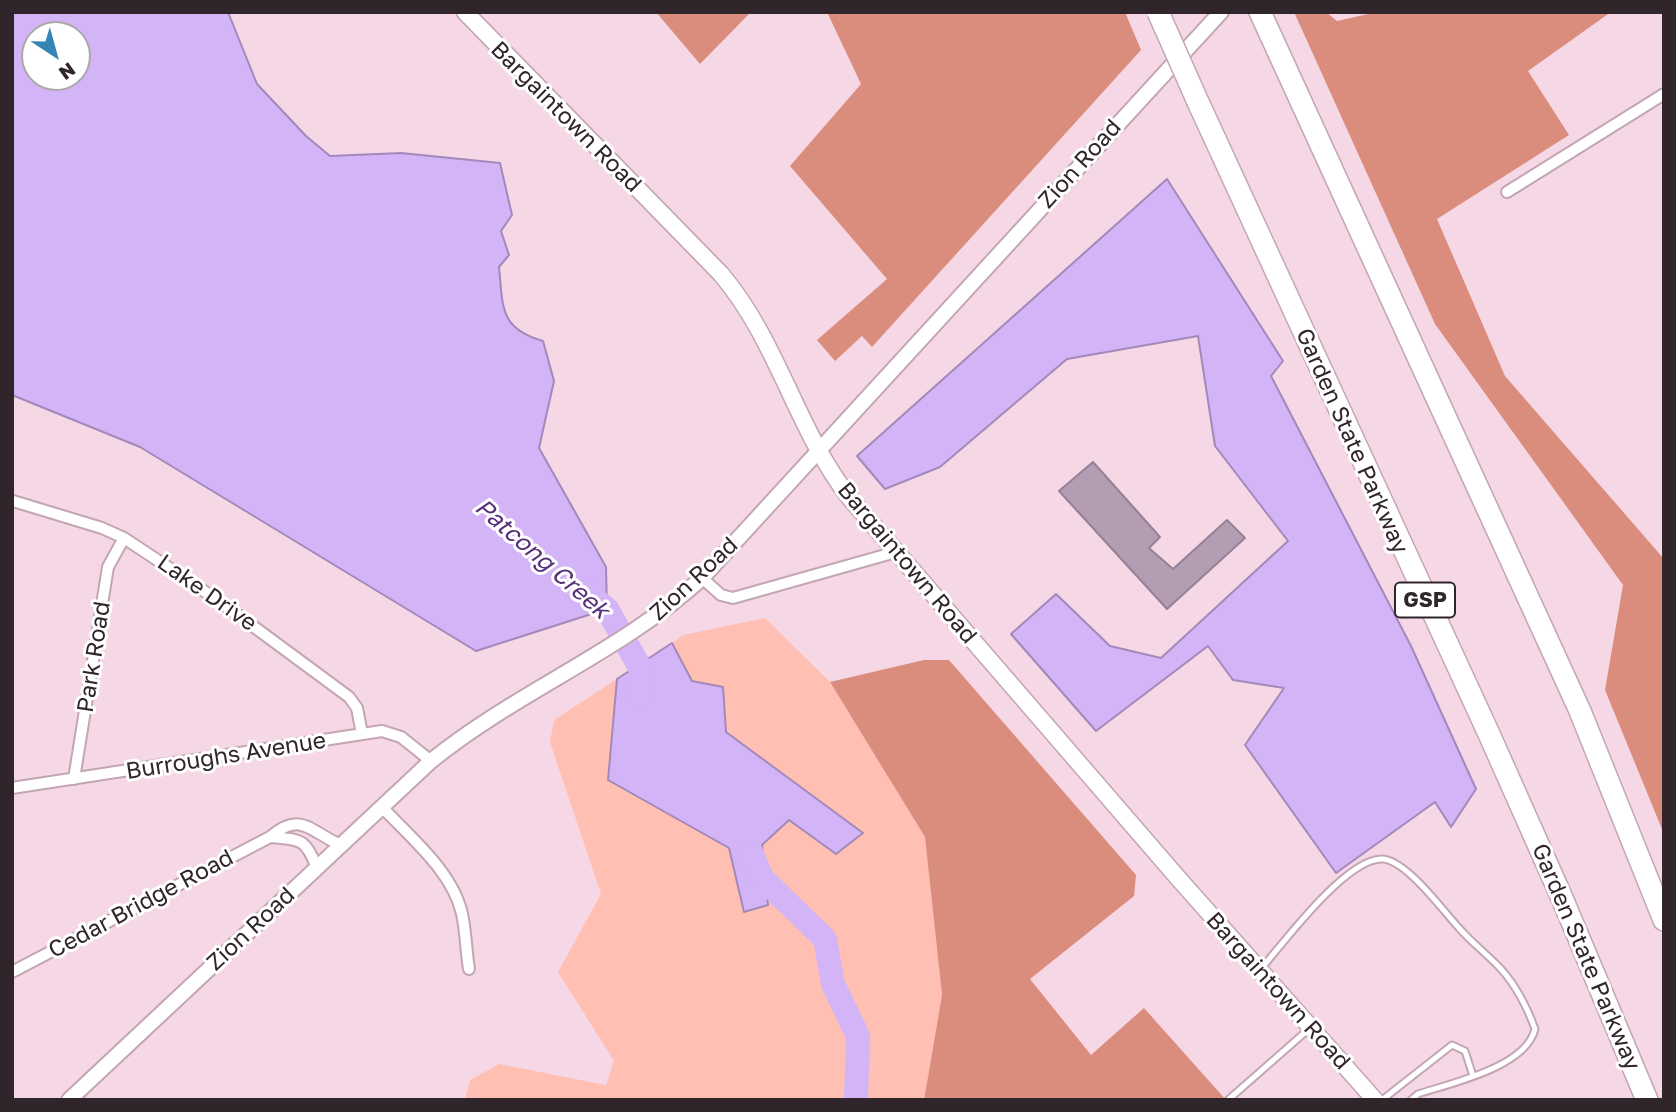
<!DOCTYPE html>
<html>
<head>
<meta charset="utf-8">
<style>
	body { margin:0 }
	#map { position:relative; width:1676px; height:1112px; overflow:hidden; background:#f6d7e5; font-family:"Golos Text",sans-serif }
	canvas { display:block }
	.frame { position:absolute; inset:0; border:14px solid #30252a; pointer-events:none }
	.north { position:absolute; left:21px; top:21px; width:70px; height:70px; box-sizing:border-box; background:#fff; border:2px solid #aca8aa; border-radius:50%; rotate:144deg; font-size:19px; font-weight:700; line-height:28px; text-align:center; color:#30252a }
	.north::after { content:''; display:block; margin:auto; width:24px; height:32px; background:#3484b6; clip-path:polygon(50% 0,100% 100%,50% 72%,0 100%) }
</style>
</head>
<body>
<div id="map">
<canvas width="1676" height="1112"></canvas>
<div class="frame"></div>
<div class="north">N</div>
</div>
<script>
const ctx = document.querySelector('canvas').getContext('2d');
ctx.lineJoin = 'round';
function fill(path, color) {
  ctx.fillStyle = color;
  ctx.fill(path, 'evenodd');
}
function trace(path, color, width, dash) {
  ctx.strokeStyle = color;
  ctx.lineWidth = width;
  ctx.lineCap = dash ? 'butt' : 'round';
  ctx.setLineDash(dash || []);
  ctx.stroke(path);
}
function label(font, color, halo, rows, align = 'center') {
  ctx.font = font + ' "Golos Text",sans-serif';
  ctx.lineWidth = 6;
  ctx.setLineDash([]);
  ctx.textBaseline = 'middle';
  ctx.strokeStyle = halo;
  ctx.fillStyle = color;
  for (const [text, x, y, turn = 0] of rows) {
    ctx.save();
    ctx.translate(x, y);
    ctx.rotate((+turn || 0) * Math.PI / 180);
    ctx.textAlign = isNaN(turn) ? turn : align;
    if (halo) ctx.strokeText(text, 0, 0);
    ctx.fillText(text, 0, 0);
    ctx.restore();
  }
}
fill(new Path2D(`
	M765 618 830 682 925 837 942 995 924 1100H465L470 1080 499 1064 606 1085 614 1061 558 972 601 894 550 742 554 720 617 679 608 780 729 848 768 905 762 845 789 820 836 853 862 832 726 732 723 687 692 681 672 643 683 635Z`), '#ffc0b3');
fill(new Path2D(`
	M656 12H751L700 64Z
	M827 12H1125L1141 50 872 347 862 336 835 361 817 340 887 279 790 166 861 84Z
	M1294 12H1326L1337 21 1377 12H1611L1528 71 1569 135 1437 219 1505 376 1664 559V834L1605 690 1623 585 1435 324Z
	M924 660H949L1136 875 1134 896 1030 979 1091 1055 1144 1008 1226 1100H924L942 995 925 837 830 682Z`), '#da8d7d');
const water = new Path2D(`
	M12 12H228L257 84 306 136 330 156 401 153 500 163 512 215 501 231 509 255 499 267C503 306 499 329 543 341L554 381 539 448 606 567 607 609 476 651 140 447 12 395ZM35 35H77V77H35Z
	M1167 179 1283 361 1271 376 1411 646 1476 789 1451 827 1435 802 1336 873 1245 745 1284 688 1233 680 1208 646 1096 731 1011 634 1056 594 1110 646 1161 658 1288 541 1215 446 1198 336 1067 359 940 467 885 489 857 456Z
	M672 643 692 681 723 687 726 732 863 833 836 854 789 820 762 845 768 905 744 912 729 848 608 780 617 679Z`);
fill(water, '#d3b4f7');
trace(water, '#a289ba', 2);
trace(new Path2D(`
	M581 588 607 609 643 673 641 697
	M751 852 762 878 825 939 833 984 858 1036 856 1100`), '#d3b4f7', 24);
const building = new Path2D(`
	M1093 462 1160 537 1149 548 1173 569 1227 520 1245 538 1167 609 1059 491Z`);
fill(building, '#b39db2');
trace(building, '#958095', 2);
const service = new Path2D(`
	M1261 969C1284 942 1345 860 1381 859 1405 858 1443 911 1459 928 1472 943 1488 955 1501 969 1517 987 1527 1007 1535 1029 1526 1067 1452 1083 1418 1094L1411 1100
	M1228 1100 1310 1028
	M1382 1100 1452 1045 1465 1051 1473 1076`);
const minor = new Path2D(`
	M1507 192 1664 94
	M13 501 102 528 124 538 219 601 349 697 357 708 362 734
	M702 578 721 595 733 598 896 552
	M74 779 108 567 124 538
	M12 788 382 731 401 737 431 761
	M381 806C410 837 453 872 462 914 466 932 466 951 469 969
	M270 837C300 840 305 837 317 868
	M12 972 270 837C301 810 310 832 341 845`);
const tertiary = new Path2D(`
	M69 1100 431 761C516 692 621 652 702 578L1221 12`);
const secondary = new Path2D(`
	M465 12 721 274C779 343 795 427 849 497L1178 878 1375 1100`);
const motorway = new Path2D(`
	M1260 12 1580 711 1664 920
	M1198 102 1489 734 1562 898 1647 1100`);
trace(service, '#c3a6b3', 9);
trace(minor, '#c3a6b3', 14);
trace(tertiary, '#c3a6b3', 18);
trace(secondary, '#c3a6b3', 19);
trace(motorway, '#c3a6b3', 24);
trace(service, '#fff', 5);
trace(minor, '#fff', 10);
trace(tertiary, '#fff', 14);
trace(secondary, '#fff', 16);
trace(motorway, '#fff', 21);
const motorwayBridge = new Path2D(`
	M1158 12 1198 102`);
trace(motorwayBridge, '#c3a6b3', 24, []);
trace(motorwayBridge, '#fff', 21);
for (const [x, y, w] of [
	[1425,600,60]
]) {
  const box = new Path2D();
  box.roundRect(x - w / 2, y - 17.5, w, 35, 5);
  ctx.fillStyle = '#fff';
  ctx.fill(box);
  trace(box, '#30252a', 2);
}
label('bold 21px', '#30252a', null, [
	["GSP",1425,600]
]);
label('23px', '#30252a', '#fff', [
	["Bargaintown Road",566,117,45],
	["Zion Road",1080,164,-48],
	["Garden State Parkway",1352,441,66],
	["Bargaintown Road",907,563,50],
	["Zion Road",694,579,-43],
	["Lake Drive",207,593,35],
	["Park Road",94,657,-81],
	["Burroughs Avenue",226,756,-9],
	["Cedar Bridge Road",141,904,-28],
	["Zion Road",251,929,-43],
	["Garden State Parkway",1586,957,67],
	["Bargaintown Road",1278,991,48]
]);
label('italic 24px', '#572f7b', '#fff', [
	["Patcong Creek",542,559,41]
]);
</script>
</body>
</html>
